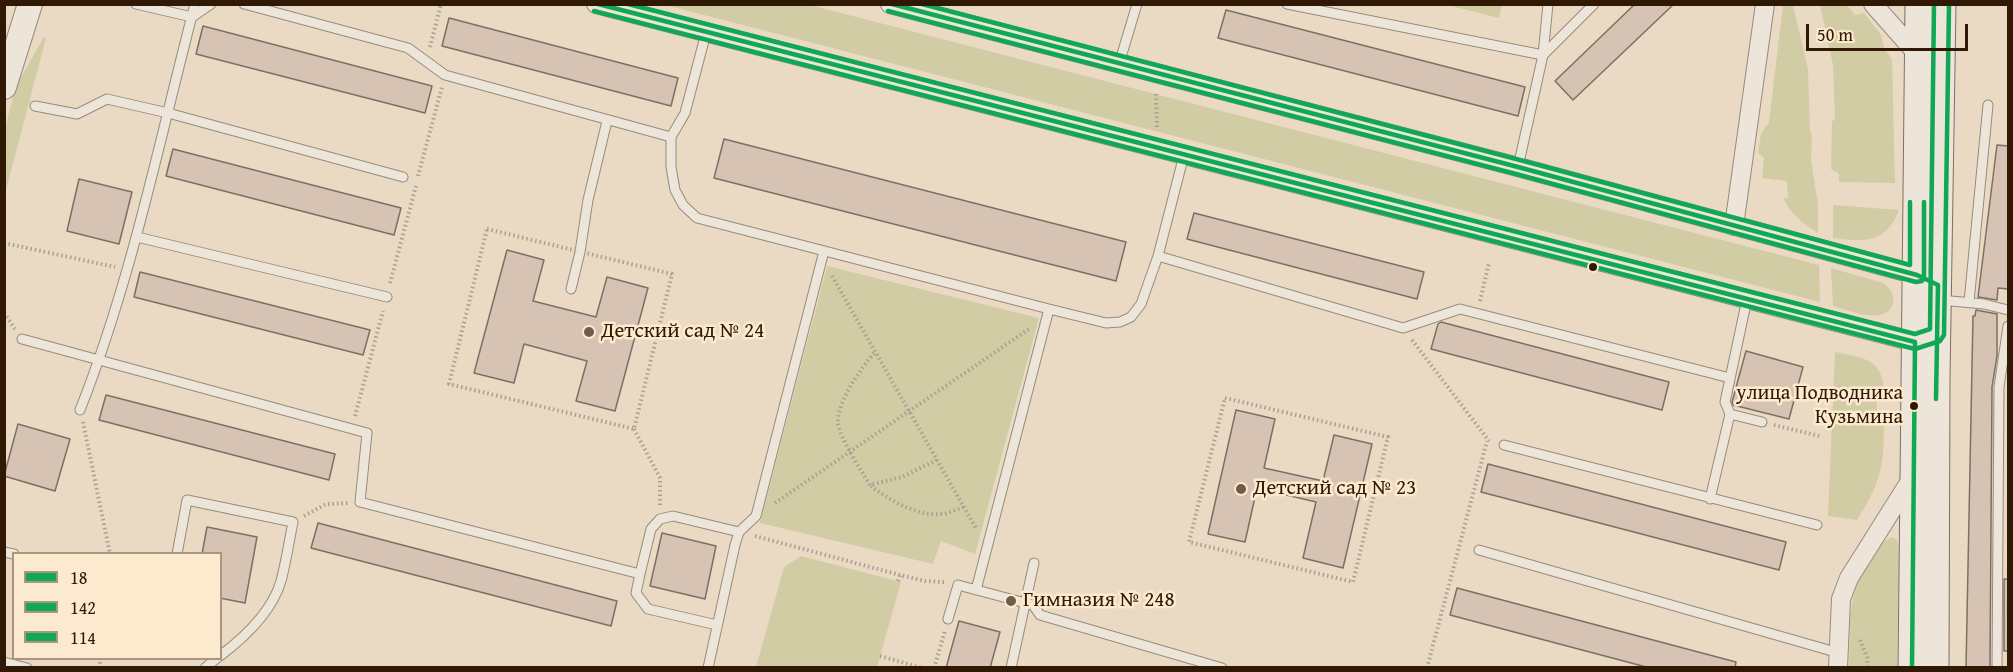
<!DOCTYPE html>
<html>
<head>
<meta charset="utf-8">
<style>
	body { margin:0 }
	#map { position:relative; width:2013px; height:672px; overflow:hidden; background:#eadac4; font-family:"Gentium Book Plus",serif }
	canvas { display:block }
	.frame { position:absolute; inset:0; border:6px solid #2f1905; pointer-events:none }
	.legend { position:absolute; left:12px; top:552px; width:210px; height:108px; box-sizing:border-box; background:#fceace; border:2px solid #aa967e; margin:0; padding:8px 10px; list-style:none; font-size:18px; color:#2f1905 }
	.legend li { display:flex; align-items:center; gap:12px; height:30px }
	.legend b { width:30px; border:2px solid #aa967e }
	.scale { position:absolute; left:1806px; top:24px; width:162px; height:27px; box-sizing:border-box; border:3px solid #2f1905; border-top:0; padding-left:8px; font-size:18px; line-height:21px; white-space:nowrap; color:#2f1905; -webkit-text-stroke:4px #fceace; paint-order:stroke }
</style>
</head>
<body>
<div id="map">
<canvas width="2013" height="672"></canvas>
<div class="frame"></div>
<ul class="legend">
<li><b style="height:8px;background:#10a855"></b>18</li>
<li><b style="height:8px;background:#10a855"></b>142</li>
<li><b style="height:8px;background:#10a855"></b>114</li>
</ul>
<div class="scale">50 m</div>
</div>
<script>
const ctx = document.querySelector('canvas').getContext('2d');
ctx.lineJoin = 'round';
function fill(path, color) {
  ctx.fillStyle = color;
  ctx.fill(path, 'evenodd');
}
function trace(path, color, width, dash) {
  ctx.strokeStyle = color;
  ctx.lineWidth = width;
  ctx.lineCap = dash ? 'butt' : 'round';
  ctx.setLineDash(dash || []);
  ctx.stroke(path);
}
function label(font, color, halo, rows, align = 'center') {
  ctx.font = font + ' "Gentium Book Plus",serif';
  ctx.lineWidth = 5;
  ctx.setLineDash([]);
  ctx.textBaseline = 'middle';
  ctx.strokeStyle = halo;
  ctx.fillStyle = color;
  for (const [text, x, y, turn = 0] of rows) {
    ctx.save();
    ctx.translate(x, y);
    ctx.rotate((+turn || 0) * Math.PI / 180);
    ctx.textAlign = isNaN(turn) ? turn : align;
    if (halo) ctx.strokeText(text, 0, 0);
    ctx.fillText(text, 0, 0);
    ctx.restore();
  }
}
fill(new Path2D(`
	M665 5H810L1819 265 1820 302Z
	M1447 5H1502L1499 18Z
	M1783 5H1793L1808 69 1810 132 1812 135 1811 159 1818 205V233C1802 223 1792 215 1783 198H1788L1787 181 1762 178 1764 158 1758 153 1761 134 1769 122Z
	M1820 5H1847L1855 15 1864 13 1881 35 1885 50 1892 59 1895 183 1839 182V174L1831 169 1832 122 1835 118 1833 65Z
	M44 37 46 38 5 194V128L16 86Z
	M1833 205 1899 210C1886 244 1864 242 1833 238Z
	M827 266 1039 318 975 554 941 541 933 564 760 523Z
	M1831 268 1883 283C1890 288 1895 294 1893 303 1887 327 1848 310 1833 306Z
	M1835 352C1865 358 1884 359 1884 395H1877V416H1884C1884 464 1883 479 1857 520L1828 516Z
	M1892 537 1897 540 1899 548 1897 667H1849L1850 618 1853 597 1858 581 1883 542Z
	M801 556 901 582 877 667H756L784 567Z`), '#d2cca5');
const building = new Path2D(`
	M1635 4H1674L1573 100 1555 81Z
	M1226 10 1525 87 1518 116 1218 38Z
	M449 18 678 78 671 106 442 46Z
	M203 26 432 86 425 113 196 54Z
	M724 139 1126 242 1116 281 714 178Z
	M1997 145 2008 146V289L1998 288 1997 300 1978 297Z
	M173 149 401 208 394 235 166 176Z
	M79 179 132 192 119 244 67 231Z
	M1194 213 1424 272 1417 299 1187 239Z
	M507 250 544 260 533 301 596 317 607 277 648 288 615 411 576 401 587 361 524 344 514 383 474 373Z
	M140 272 370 330 363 355 134 297Z
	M1976 310 1997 314V356L1992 387 1990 668H1966L1973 316H1975Z
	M1441 322 1669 382 1662 410 1431 349 1438 324Z
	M1746 351 1803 367 1789 419 1733 405 1732 402Z
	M106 395 335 454 329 480 99 420Z
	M1236 410 1275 419 1264 468 1323 481 1334 435 1372 444 1343 568 1303 558 1316 502 1257 488 1245 542 1208 534Z
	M18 424 70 439 55 491 4 476Z
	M1488 464 1786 542 1779 570 1481 492Z
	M318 523 617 601 611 626 311 548Z
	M207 527 257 537 245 603 220 598V554H202Z
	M662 533 716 546 705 599 650 586Z
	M2004 579H2008V651H2004Z
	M1457 588 1736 662 1735 668H1650L1450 615Z
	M959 621 1000 632 990 668H946Z`);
fill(building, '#d6c3b4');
trace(building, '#7b7063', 1.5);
const service = new Path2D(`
	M136 4 192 17 211 4
	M244 4 408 48 445 75 671 137
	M1287 4 1543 55 1594 4
	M706 33 685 113 671 137V167L675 190 683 205 697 218 1049 309 1106 323 1120 322 1131 317 1141 304 1158 256 1184 155
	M1119 64 1137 4
	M35 106 77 114 107 99 168 113 403 177
	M1518 167 1543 55 1548 4
	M137 237 387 297
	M1158 256 1403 328 1460 309 1730 378
	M571 289 580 252 588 200 607 121
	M1940 300 1984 304 2008 310
	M1969 302 1988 105
	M22 339 367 433 360 502 640 574 636 593 648 609 717 625
	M80 410C132 279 159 141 195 4
	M1730 414 1762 422
	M1504 445 1817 525
	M1710 499 1730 414 1725 402 1747 299
	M1479 550 1839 653
	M4 552 14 554
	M177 554 187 500 293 522C289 542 286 562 281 581 272 612 245 637 220 656
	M640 574 651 529 660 519 673 516 739 532
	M976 590 1049 309
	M948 619 958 585 1033 605 1040 615 1222 668
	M4 662 27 668
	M205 668 217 658
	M708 668 735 545 739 532 756 516 824 251
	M1011 668 1034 563
	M1997 668 1999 387 2008 326`);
const minor = new Path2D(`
	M596 4 1825 319 1915 342 1924 338
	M890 4 1518 167 1917 275 1926 279
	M1873 4 1919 56
	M1734 226 1765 4
	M1838 668 1841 599 1849 578 1912 478`);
const tertiary = new Path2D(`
	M4 87 30 4`);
const secondary = new Path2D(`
	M1912 668 1919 4
	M1935 668 1936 379 1942 4`);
trace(service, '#968b7c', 11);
trace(minor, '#968b7c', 20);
trace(tertiary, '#968b7c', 26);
trace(secondary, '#7b7063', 29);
trace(new Path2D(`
	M430 47 441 4
	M1156 94 1157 127
	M418 176 442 87
	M487 229 672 274 634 429 449 384Z
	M4 243 115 267
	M832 276 977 530
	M390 283 416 186
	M1480 301 1489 263
	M4 313 15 329
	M1412 340 1489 441
	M874 353C861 369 837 401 838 423 839 437 862 472 870 485L902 477 937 460
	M1225 398 1388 437 1353 582 1189 542Z
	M355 416 383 311
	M83 422 110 554
	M1774 425 1819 436
	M634 429 660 478V506
	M871 486C890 500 915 516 941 514 948 514 957 509 964 507
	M775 503 1029 329
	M304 516 326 504 348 503
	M755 536 900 575 925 581 945 582
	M898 581 900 575
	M1860 640 1867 657 1868 668
	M880 656 922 668
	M99 668 101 658
	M934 668 945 631
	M1427 668 1487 441`), '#a89f94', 4, [1.5, 3]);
trace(service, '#ede5d9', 9);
trace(minor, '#ede5d9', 18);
trace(tertiary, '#ede5d9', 24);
trace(secondary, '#ede5d9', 27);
trace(new Path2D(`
	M598 4 1915 342 1912 668
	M892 4 1518 167 1917 275 1938 285 1936 399`), '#10a855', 4.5);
trace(new Path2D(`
	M594 11 1915 349 1940 341 1944 335 1949 4
	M888 11 1516 174 1916 282 1922 281 1924 276V202`), '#10a855', 4.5);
trace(new Path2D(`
	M628 4 1915 334 1930 329 1934 4
	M922 4 1520 160 1910 265V202`), '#10a855', 4.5);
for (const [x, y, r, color] of [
	[1593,267,5,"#2f1905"],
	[589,332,6,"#705d48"],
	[1914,406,5,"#2f1905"],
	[1241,489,6,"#705d48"],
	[1011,601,6,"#705d48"]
]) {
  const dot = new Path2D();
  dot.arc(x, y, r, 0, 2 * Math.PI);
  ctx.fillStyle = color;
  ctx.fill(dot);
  trace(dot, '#fceace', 2);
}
label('20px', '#2f1905', '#fceace', [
	["улица Подводника",1903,394],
	["Кузьмина",1903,418]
], 'right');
label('21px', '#2f1905', '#fceace', [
	["Детский сад № 24",601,332],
	["Детский сад № 23",1253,489],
	["Гимназия № 248",1023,601]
], 'left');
</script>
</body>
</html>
